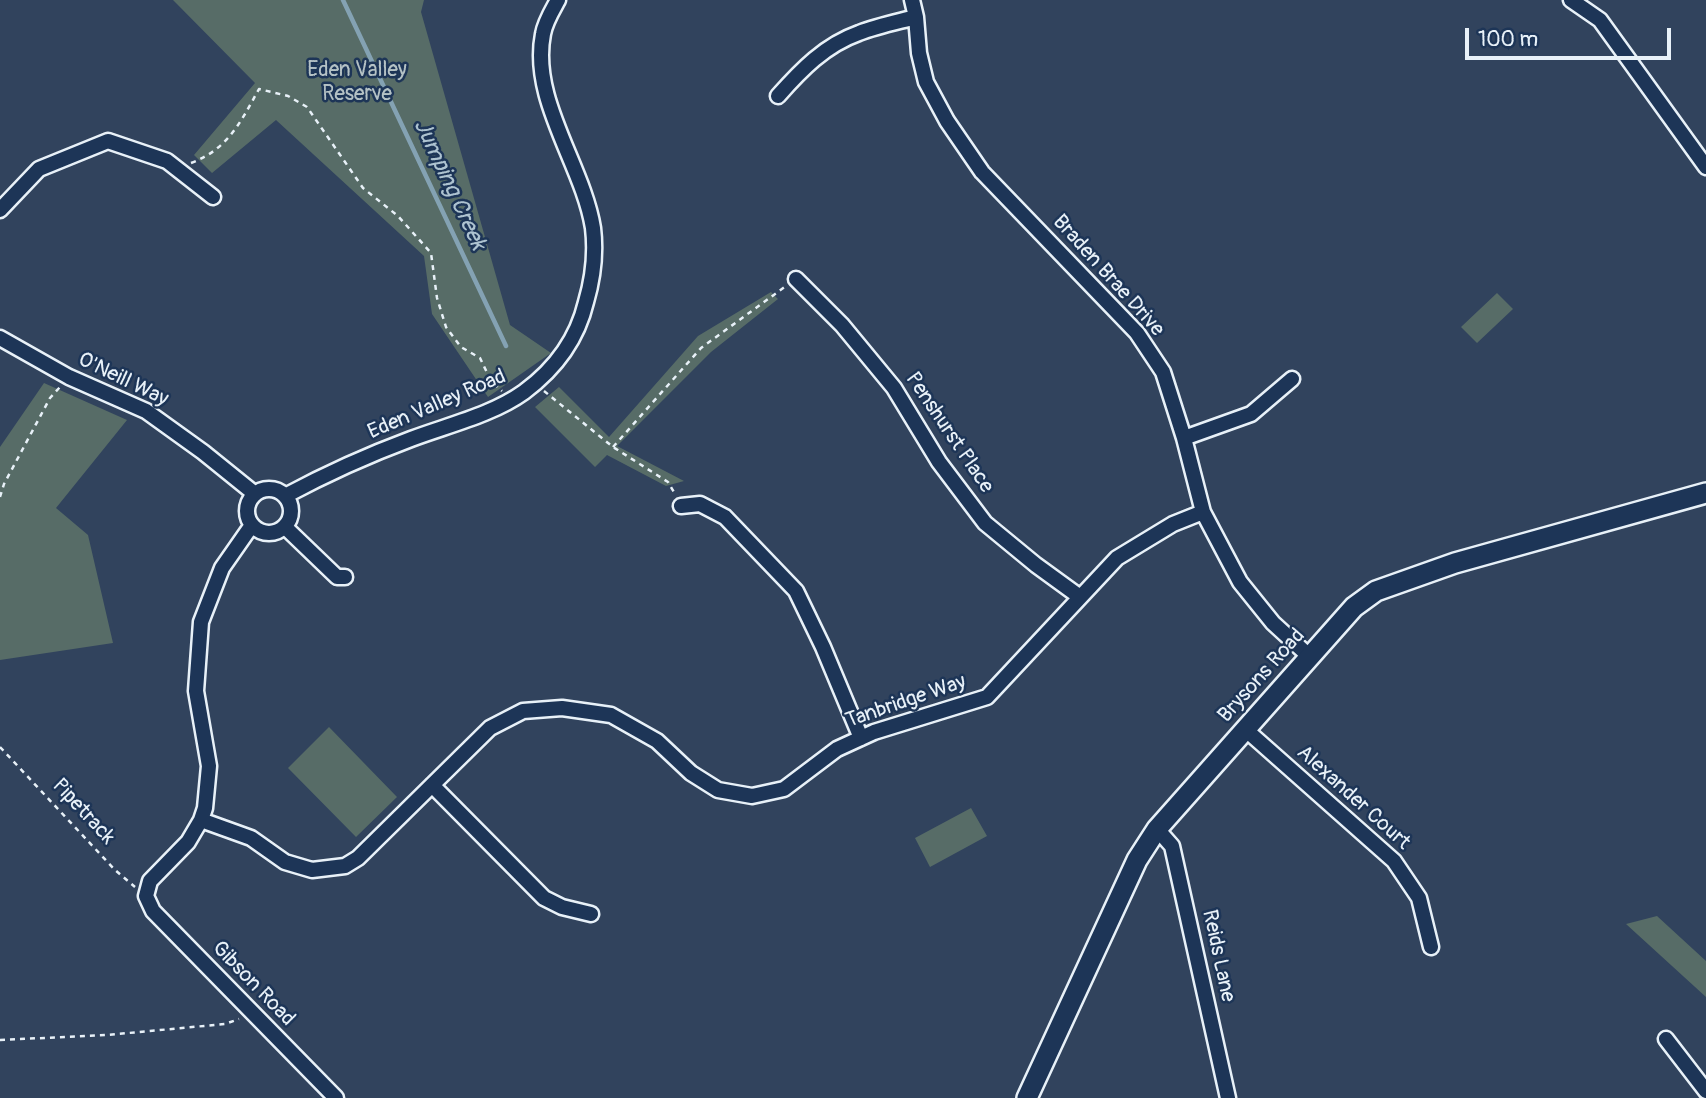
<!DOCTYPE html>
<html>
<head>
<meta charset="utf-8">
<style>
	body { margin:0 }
	#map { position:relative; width:1706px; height:1098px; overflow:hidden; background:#31435d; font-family:Pangolin,sans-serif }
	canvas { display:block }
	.scale { position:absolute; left:1465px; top:28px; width:206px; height:32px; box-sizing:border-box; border:4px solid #e8f1f8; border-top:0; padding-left:9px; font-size:21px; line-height:24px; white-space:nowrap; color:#e8f1f8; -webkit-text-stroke:5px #1d3557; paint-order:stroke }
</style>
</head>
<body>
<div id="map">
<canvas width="1706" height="1098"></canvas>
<div class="scale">100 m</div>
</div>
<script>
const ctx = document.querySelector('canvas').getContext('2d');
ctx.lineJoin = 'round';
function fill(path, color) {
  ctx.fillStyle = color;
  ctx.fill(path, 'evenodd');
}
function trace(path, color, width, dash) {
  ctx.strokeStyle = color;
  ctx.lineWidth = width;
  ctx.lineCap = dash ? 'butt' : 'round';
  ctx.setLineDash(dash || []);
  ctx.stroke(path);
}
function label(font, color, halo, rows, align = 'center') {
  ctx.font = font + ' Pangolin,sans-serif';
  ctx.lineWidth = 5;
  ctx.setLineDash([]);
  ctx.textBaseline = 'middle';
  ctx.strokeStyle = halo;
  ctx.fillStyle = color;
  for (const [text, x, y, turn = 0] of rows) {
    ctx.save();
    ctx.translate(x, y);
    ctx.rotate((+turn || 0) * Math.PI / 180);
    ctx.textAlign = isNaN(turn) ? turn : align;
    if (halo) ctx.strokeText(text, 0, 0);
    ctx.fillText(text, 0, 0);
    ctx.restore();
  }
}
fill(new Path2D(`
	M173 0H424L421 12 510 325 551 353 488 397 432 314 424 256 276 120 212 173 194 155 255 83Z
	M771 292 778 299 711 352 617 446 684 481 666 486 607 455 595 467 535 407 559 387 609 437 698 336Z
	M1497 293 1513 309 1477 343 1461 327Z
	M44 383 127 420 56 508 88 535 113 643 0 660V447Z
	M329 727 397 797 356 837 288 768Z
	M971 808 987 836 930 867 915 838Z
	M1657 916 1706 961V997L1626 924Z`), '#576c67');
trace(new Path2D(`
	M343 0 506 346`), '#84a2b3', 4.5);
const street = new Path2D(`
	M912 0 916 17 919 53 926 82 947 121 982 172 1137 333 1163 372 1184 438 1203 512 1240 582 1273 623 1310 657
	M1571 0 1600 20 1706 167
	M778 96C801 70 825 45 859 33 877 26 897 22 916 17
	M0 210 39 169 108 141 167 161 213 197
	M796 279 842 325 894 388 939 462 985 523 1036 565 1080 597
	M0 338 69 377 146 411 203 452 255 494
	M1184 438 1251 414 1292 379
	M247 511a22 22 0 1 1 44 0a22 22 0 1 1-44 0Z
	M285 496C326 474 368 455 411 439 448 425 492 415 524 392 555 369 577 340 586 302 593 278 596 253 593 228 583 165 530 100 543 34 545 22 552 11 558 0
	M681 506 700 504 725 517 796 591 823 647 861 738
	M252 525 222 568 201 622 196 691 209 766 205 808 201 820 188 842 150 881 146 896 153 911 336 1098
	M285 527 337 577H345
	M1245 729 1394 861 1419 898 1431 947
	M432 785 544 898 562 907 591 914
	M201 820 251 838 285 862 312 870 345 866 358 858 490 728 523 711 562 708 611 715 657 741 691 773 718 790 752 796 784 789 837 749 874 732 987 697 1117 558 1173 524 1203 512
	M1157 829 1172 846 1228 1098
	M1666 1039 1706 1091`);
const secondary = new Path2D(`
	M1027 1098 1137 860 1157 829 1354 607 1376 591 1455 563 1706 493`);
trace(street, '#e8f1f8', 19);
trace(secondary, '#e8f1f8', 24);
trace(new Path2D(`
	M191 163C228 149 240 123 259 89L288 96 307 107 363 188 398 216 431 253 437 298 446 327 461 347 480 358 491 381 502 391
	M544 391 613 447 668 482 675 494
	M613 447 701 348 786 286
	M0 497 4 484 50 398 60 387
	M0 747 115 870 135 887
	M0 1040 107 1035 225 1024 239 1019`), '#e8f1f8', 2.5, [5, 5]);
trace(street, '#1d3557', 14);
trace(secondary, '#1d3557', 19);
label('21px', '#b5c2c5', '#1d3557', [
	["Eden Valley",357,71],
	["Reserve",357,95]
]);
label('21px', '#e8f1f8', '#1d3557', [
	["Braden Brae Drive",1108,276,48],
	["O'Neill Way",123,380,26],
	["Eden Valley Road",437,405,-23],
	["Penshurst Place",949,433,56],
	["Brysons Road",1262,676,-48],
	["Tanbridge Way",906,702,-19],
	["Alexander Court",1353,798,42],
	["Pipetrack",83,812,47],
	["Reids Lane",1218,956,78],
	["Gibson Road",253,984,46]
]);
label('italic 23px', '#aec3d0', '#1d3557', [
	["Jumping Creek",449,185,65]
]);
</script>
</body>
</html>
